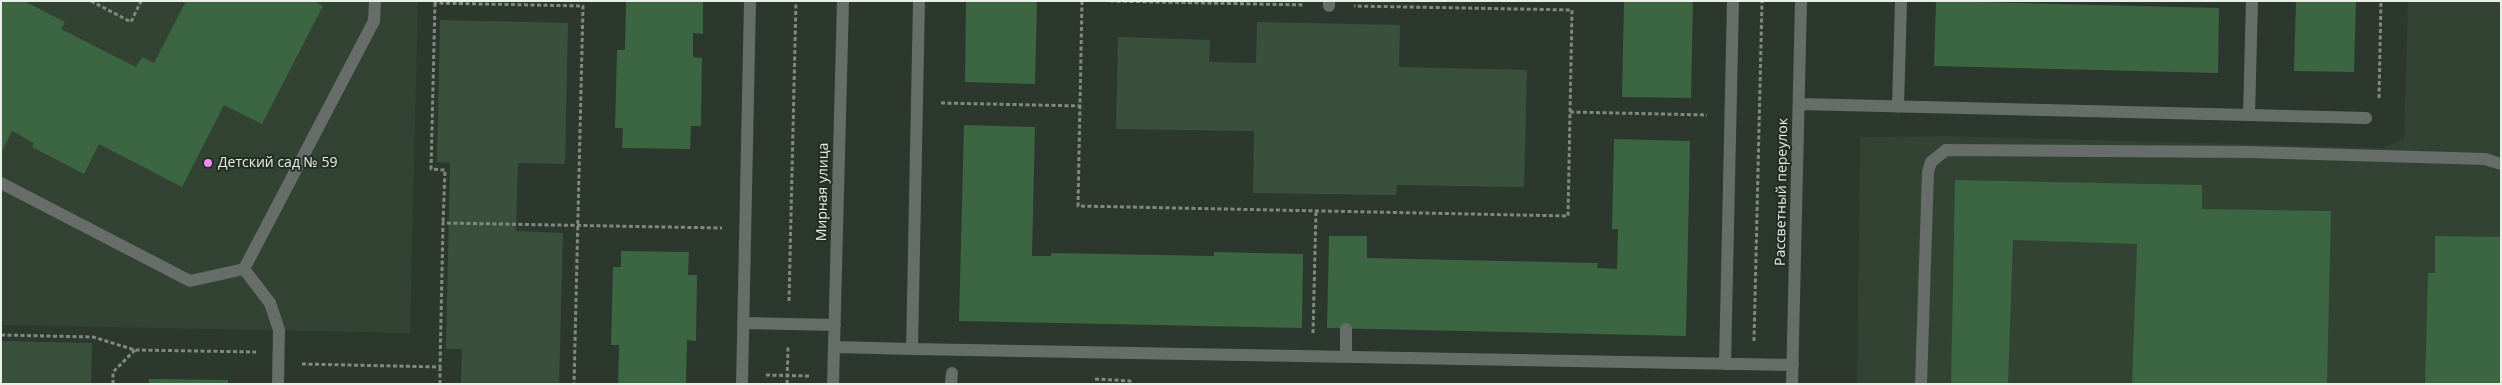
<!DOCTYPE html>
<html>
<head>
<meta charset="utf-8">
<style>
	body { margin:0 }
	#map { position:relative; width:2502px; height:385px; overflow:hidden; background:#2c372d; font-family:"Open Sans",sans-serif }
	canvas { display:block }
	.frame { position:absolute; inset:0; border:2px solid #e9f0ea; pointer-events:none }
</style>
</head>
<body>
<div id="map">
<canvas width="2502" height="385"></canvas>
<div class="frame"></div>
</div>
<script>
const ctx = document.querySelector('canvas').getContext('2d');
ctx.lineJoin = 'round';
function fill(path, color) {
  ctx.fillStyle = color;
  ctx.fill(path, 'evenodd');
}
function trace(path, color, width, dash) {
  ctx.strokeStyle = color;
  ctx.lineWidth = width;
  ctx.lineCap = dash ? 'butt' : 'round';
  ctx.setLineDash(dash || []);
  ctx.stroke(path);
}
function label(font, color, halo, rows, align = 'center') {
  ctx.font = font + ' "Open Sans",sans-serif';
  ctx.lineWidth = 4;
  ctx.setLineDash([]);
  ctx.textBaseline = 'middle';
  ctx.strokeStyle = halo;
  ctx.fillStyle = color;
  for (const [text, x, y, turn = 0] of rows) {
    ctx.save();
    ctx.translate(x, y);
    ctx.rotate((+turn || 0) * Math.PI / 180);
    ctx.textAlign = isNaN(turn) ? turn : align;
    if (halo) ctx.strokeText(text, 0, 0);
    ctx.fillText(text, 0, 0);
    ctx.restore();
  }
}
fill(new Path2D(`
	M1 1H418L410 333 1 325Z
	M2408 1H2501V384H1857L1860 137 1946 136 2383 148 2404 139Z`), '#324233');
fill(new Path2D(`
	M440 20 568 23 565 164 518 163 516 231 563 233 559 384H461L462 349H446L450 163 437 162Z
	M1257 22 1400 25 1399 67 1527 70 1524 187 1397 185 1396 195 1253 193 1254 131 1116 129 1118 37 1210 40 1209 62 1256 63Z
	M1 341 92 343 91 384H1Z`), '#39513c');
fill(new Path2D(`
	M1 1H24L65 22 61 29 136 67 142 57 154 63 186 1H314L323 6 262 124 224 105 182 187 99 144 84 174 32 147 34 143 12 131 1 153Z
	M626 1H703V34L693 33V57L702 58 701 126H691L690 149 622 148 623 128H615L617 50H625Z
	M966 1H1037L1035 84 965 82Z
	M1624 1H1693L1691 98 1622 97Z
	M1936 1 2219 8 2218 73 1934 66Z
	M2296 1H2356L2354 72 2294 71Z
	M964 125 1035 127 1032 256H1051V253L1214 256V252L1303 254 1302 328 959 321Z
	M1614 139 1690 141 1686 336 1327 328 1329 236H1367V258L1598 263 1597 268 1617 269 1618 229H1612Z
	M1955 180 2202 185V209L2331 211 2327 384H2132L2137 244 2013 240 2008 384H1951Z
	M2435 236 2501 237V384H2425L2428 273H2435Z
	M621 251 689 252 688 275H697L696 341 687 340 686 384H618L619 345H611L613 267H621Z
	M149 379 228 380V384H149Z`), '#3c6541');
trace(new Path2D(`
	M91 1 131 22 141 1
	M435 1V3L583 6 574 384
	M1082 1 1078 206 1568 216 1572 10 1354 6
	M1110 1 1305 5
	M435 3 431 169 445 170 443 223
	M2379 98 2381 1
	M941 103 1081 106
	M1570 112 1707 115
	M789 301 796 1
	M1313 333 1316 211
	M1 335 93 337 135 350 256 352
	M1754 341 1762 1
	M302 364 440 367 443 223 722 228
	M766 375 810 376
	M1095 379 1130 381V384
	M113 384V372L135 350
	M440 384V367
	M787 384 788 347`), '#808981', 3, [4, 2.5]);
trace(new Path2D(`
	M1329 6V1
	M1799 104 2249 115 2252 1
	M1898 107 1901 1
	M2249 115 2366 118
	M1 183 190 281 244 269
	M244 269 374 21 375 1
	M244 269 270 303 279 330 278 384
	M743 323 835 325
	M835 347 912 349 919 1
	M912 349 1793 365
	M1346 357V329
	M1725 364 1733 1
	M742 384 750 1
	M833 384 843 1
	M951 384 952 373
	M1792 384 1801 1
	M1921 384 1928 172 1931 162 1946 150 2250 152 2485 159 2501 164`), '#676d68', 12);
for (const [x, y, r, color] of [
	[208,163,5,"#f38af1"]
]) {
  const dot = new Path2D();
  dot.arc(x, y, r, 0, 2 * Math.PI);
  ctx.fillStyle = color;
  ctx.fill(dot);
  trace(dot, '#222d23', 2);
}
label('14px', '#e9f0ea', '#222d23', [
	["Детский сад № 59",218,163]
], 'left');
label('14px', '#e9f0ea', '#222d23', [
	["Мирная улица",823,192,-89],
	["Рассветный переулок",1782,192,-89]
]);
</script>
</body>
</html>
